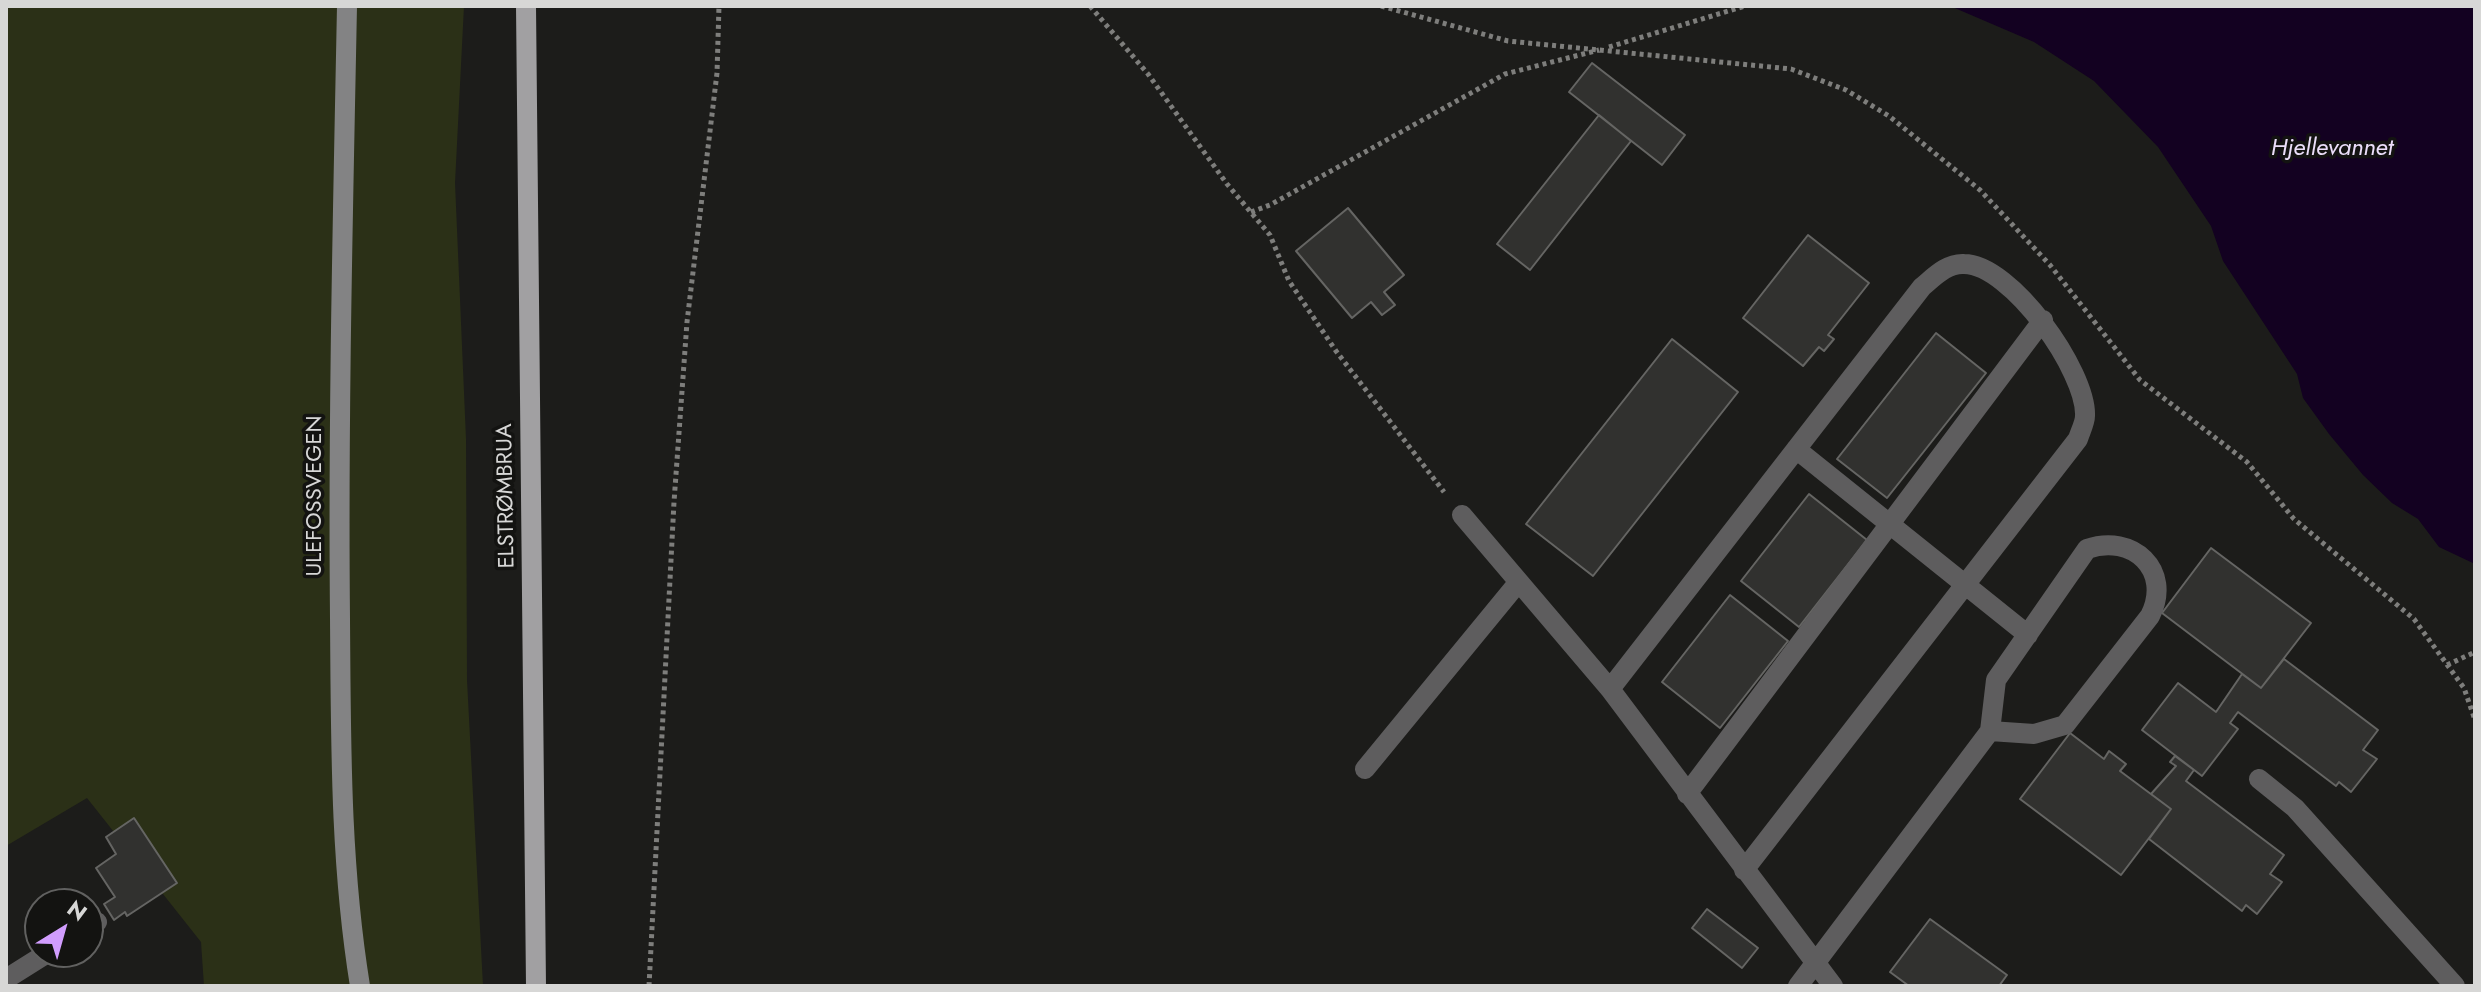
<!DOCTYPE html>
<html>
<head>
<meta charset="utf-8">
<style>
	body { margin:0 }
	#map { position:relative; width:2481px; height:992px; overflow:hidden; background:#1c1c1a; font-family:Jost,sans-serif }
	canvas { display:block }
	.frame { position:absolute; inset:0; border:8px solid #d7d7d6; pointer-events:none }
	.north { position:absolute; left:24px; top:888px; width:80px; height:80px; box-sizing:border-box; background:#131311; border:2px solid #616160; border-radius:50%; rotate:37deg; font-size:22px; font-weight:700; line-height:32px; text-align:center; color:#d7d7d6 }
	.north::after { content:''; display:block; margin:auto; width:28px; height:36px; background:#d19dfe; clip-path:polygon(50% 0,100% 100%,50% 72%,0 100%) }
</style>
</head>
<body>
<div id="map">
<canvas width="2481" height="992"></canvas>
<div class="frame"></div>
<div class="north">N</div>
</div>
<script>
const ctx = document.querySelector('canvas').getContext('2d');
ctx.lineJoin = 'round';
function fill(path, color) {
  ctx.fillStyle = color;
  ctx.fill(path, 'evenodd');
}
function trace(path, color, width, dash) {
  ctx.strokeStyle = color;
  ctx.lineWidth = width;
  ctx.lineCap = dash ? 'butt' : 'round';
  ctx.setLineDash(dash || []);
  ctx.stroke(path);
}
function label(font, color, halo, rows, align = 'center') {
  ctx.font = font + ' Jost,sans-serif';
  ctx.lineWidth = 7;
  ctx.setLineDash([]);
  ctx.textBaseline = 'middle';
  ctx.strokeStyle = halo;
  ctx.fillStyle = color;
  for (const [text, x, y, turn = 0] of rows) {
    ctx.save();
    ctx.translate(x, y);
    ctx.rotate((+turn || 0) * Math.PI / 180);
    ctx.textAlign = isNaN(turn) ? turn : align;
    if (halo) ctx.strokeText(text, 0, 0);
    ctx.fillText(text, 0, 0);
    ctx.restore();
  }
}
fill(new Path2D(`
	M6 6H464L455 183 466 439 467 680 483 986H204L201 942 87 798 6 846Z`), '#2b3017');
fill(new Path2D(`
	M1950 6H2475V564L2439 547 2418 519 2392 503 2363 475 2329 434 2303 398 2297 374 2223 261 2211 226 2158 147 2094 81 2034 42Z`), '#130121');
const building = new Path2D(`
	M1592 63 1685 135 1662 165 1569 92Z
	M1599 115 1631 141 1530 270 1497 244Z
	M1348 208 1404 275 1384 292 1395 305 1382 315 1371 302 1352 318 1296 251Z
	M1808 235 1869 283 1828 335 1834 339 1824 351 1819 347 1803 366 1743 318Z
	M1936 333 1986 373 1887 498 1837 459Z
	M1672 339 1738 392 1593 576 1526 524Z
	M1809 494 1867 540 1799 627 1741 581Z
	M2211 548 2311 623 2261 688 2162 613Z
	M1730 595 1788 641 1720 728 1662 682Z
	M2284 659 2378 730 2363 750 2377 759 2351 792 2339 782 2336 786 2238 712 2230 723 2238 729 2202 776 2142 730 2178 683 2216 712 2242 674 2261 688Z
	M2070 733 2104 759 2109 751 2126 764 2120 771 2171 809 2121 875 2020 799Z
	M2175 756 2194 770 2186 781 2284 855 2270 874 2282 882 2257 914 2246 905 2242 911 2149 839 2171 809 2151 794 2176 766 2170 762Z
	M134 818 177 883 127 916 125 912 114 920 104 904 115 897 96 868 116 854 106 837Z
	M1707 909 1758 948 1742 968 1692 928Z
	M1930 919 2007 975 1999 986H1909L1890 972Z`);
fill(building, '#31312f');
trace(building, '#656563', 2);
trace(new Path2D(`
	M1090 6 1148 74 1227 184 1270 235 1289 281 1336 351 1444 492
	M1381 6 1508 41 1791 69 1846 90 1889 116 1980 190 2050 265 2140 380 2247 462 2294 519 2414 619 2464 688 2475 720
	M1609 47 1745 6
	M1251 212 1270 205 1505 74 1599 50
	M2447 665 2475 652
	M649 986 674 502 687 322 717 73 719 6`), '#7e7e7c', 5, [4, 4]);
trace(new Path2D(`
	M1796 449 2028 635
	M1462 515 1610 689 1833 986
	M1610 689 1922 287C1934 277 1947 263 1964 264 2011 264 2087 372 2085 416 2085 423 2080 432 2078 439L1744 870
	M1365 769 1517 584
	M2259 779 2295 808 2455 986
	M1687 794 2043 320
	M88 927 97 922
	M6 979 49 952
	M1798 986 1990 731 1996 680 2087 549C2132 533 2173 570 2150 616L2065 725 2034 734 1990 731`), '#5e5d5e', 20);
trace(new Path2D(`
	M347 6C343 210 338 414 340 618 341 743 340 862 360 986`), '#838384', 20);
trace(new Path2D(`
	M526 6 536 986`), '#a1a0a2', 20);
label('22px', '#d7d7d6', '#131311', [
	["ULEFOSSVEGEN",316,496,-90],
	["ELSTRØMBRUA",507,496,-91]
]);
label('italic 24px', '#ebdef9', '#131311', [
	["Hjellevannet",2332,149]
]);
</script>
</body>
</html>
